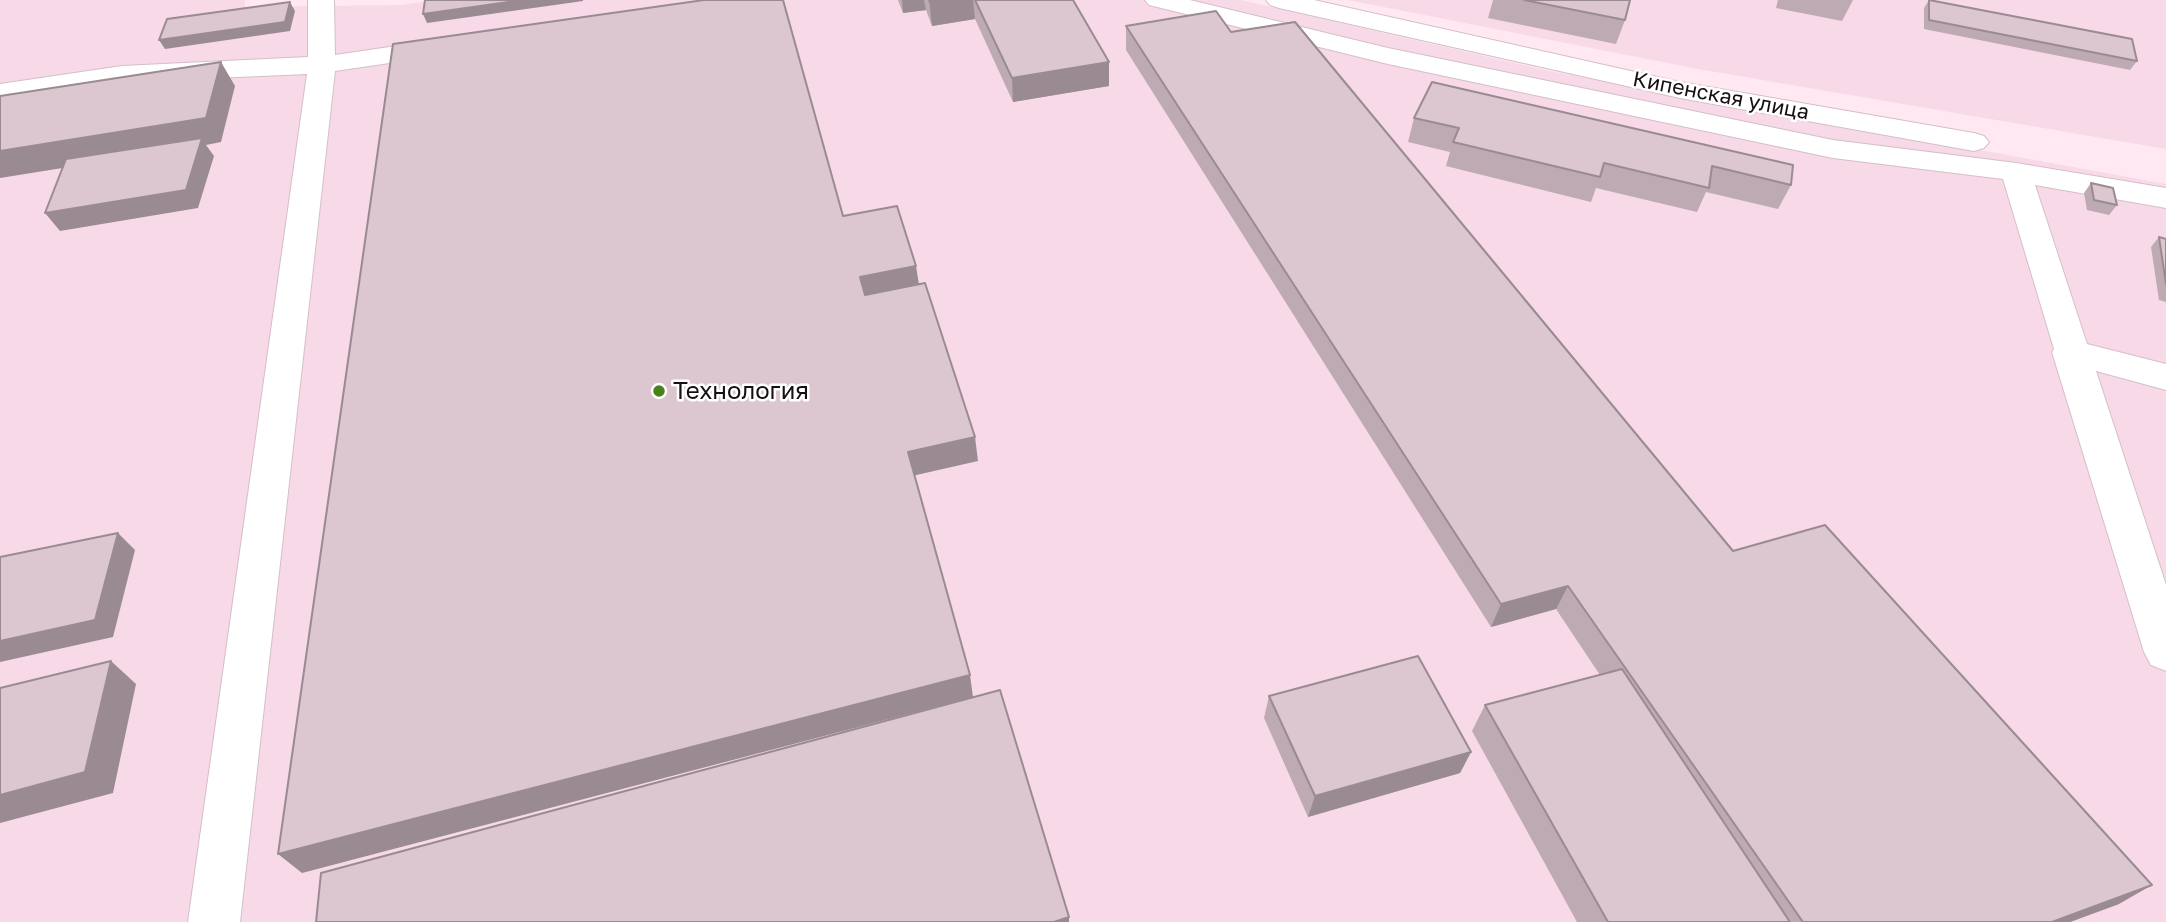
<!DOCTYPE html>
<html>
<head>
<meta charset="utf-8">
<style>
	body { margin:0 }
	canvas { display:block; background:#ffe8f2 }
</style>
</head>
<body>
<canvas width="2166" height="922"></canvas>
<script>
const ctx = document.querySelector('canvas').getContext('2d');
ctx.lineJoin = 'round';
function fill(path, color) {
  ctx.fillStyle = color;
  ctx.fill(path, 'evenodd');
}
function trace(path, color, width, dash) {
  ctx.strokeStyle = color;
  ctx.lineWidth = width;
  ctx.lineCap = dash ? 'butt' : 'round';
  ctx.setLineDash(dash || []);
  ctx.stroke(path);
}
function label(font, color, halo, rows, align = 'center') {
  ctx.font = font + ' "Golos Text",sans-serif';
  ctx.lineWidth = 5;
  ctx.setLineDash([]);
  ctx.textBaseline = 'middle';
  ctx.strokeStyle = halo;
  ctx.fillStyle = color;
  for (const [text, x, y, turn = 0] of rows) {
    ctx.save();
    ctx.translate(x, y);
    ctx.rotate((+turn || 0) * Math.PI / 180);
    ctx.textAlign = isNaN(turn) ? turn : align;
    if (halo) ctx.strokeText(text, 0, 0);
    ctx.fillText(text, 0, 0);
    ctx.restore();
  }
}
fill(new Path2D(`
	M0 0H245V7L401 5 436 0H1241L1549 71 2166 184V922H0Z
	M1348 0H2166V149L1698 69Z`), '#f8d9e7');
const minor = new Path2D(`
	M308 0H334L335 55 444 39 454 41 457 47 454 53 444 55 335 71 240 922H188L307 74 122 82 12 99 0 103V84L122 66 308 57Z
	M1145 0H1190L1388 48 1833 140 2016 163 2166 188V208L2035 185 2087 344 2166 364V390L2096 371 2166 585V671L2151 665 2144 652 2052 352 2054 349 2003 179 1833 158 1388 64 1149 5Z
	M1266 0H1314L1680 82 1974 133 1984 136 1989 142 1984 148 1974 151 1680 98 1279 8 1270 5Z`);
trace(minor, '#d4bfc8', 2);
fill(minor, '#fff');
fill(new Path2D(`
	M898 0H1073L1109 86 1013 102 975 19 932 26 926 10 903 13Z
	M1493 0H1630L1625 20 1616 44 1488 18Z
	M1778 0H1853L1842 21 1776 8Z
	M1929 0 2137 61 2130 70 1924 29V8Z
	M1126 26 1231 32 1733 551 2119 904 2070 922H1577L1472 731 1485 705 1600 675 1556 609 1491 627 1126 50Z
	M1432 82 1791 185 1778 209 1706 192 1697 212 1596 188 1591 202 1446 166 1450 152 1408 142 1414 118Z
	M2091 183 2117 205 2109 215 2087 210 2084 193Z
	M2159 237 2166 239V302L2159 300 2151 247Z
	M1269 696 1471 752 1460 773 1308 817 1264 718Z`), '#bdaab3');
fill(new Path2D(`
	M523 0H583V1L427 23 423 14Z
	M902 0H924L926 10 903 13Z
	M929 0H973L975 19 932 26Z
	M290 2 295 11 290 31 165 49 159 40Z
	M221 62 235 86 221 142 206 145 214 156 198 208 60 231 45 213 200 146 0 178V151Z
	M1109 62V86L1013 102 1012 78Z
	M916 266 920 291 865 302 860 277Z
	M975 437 978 461 912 476 908 452Z
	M118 533 135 550 113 637 0 662V641Z
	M1568 586 1556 609 1491 627 1501 604Z
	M111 661 136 684 113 793 0 823V795Z
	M970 675 973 697 302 873 278 854Z
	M1471 752 1460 773 1308 817 1315 796Z
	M2152 885 2119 904 2070 922H2052Z
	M1069 917V922H1054Z`), '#9a8b92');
const building = new Path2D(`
	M425 0H523L423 14Z
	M704 0H783L843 216 897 206 916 266 860 277 865 295 925 283 975 437 908 452 970 675 278 854 393 44Z
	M929 0H946L930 2Z
	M975 0H1073L1109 62 1012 78Z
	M1524 0H1630L1625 20Z
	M1929 0 2132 39 2137 61 1929 20Z
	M290 2 285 22 159 40 167 19Z
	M1216 11 1231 32 1295 22 1733 551 1825 525 2152 885 2052 922H1803L1568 586 1501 604 1126 26Z
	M221 62 206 118 0 151V96Z
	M1432 82 1793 165 1791 185 1712 166 1709 188 1604 163 1600 177 1453 142 1459 128 1414 118Z
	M202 138 186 190 45 213 66 159Z
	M2091 183 2113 188 2117 205 2094 200Z
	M2159 237 2166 239V284Z
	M118 533 95 620 0 641V557Z
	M1418 656 1471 752 1315 796 1269 696Z
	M111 661 85 772 0 795V688Z
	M1622 669 1790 922H1608L1485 705Z
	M1000 690 1069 917 1054 922H316L321 873Z`);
fill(building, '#dcc6d0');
trace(building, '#9a8b92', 2);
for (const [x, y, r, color] of [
	[659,391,7,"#49821b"]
]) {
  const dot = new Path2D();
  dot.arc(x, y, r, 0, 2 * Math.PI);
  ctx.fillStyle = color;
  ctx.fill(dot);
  trace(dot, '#fff', 2.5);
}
label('21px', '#171013', '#fff', [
	["Кипенская улица",1721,96,11]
]);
label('24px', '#171013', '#fff', [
	["Технология",673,391]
], 'left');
</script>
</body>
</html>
